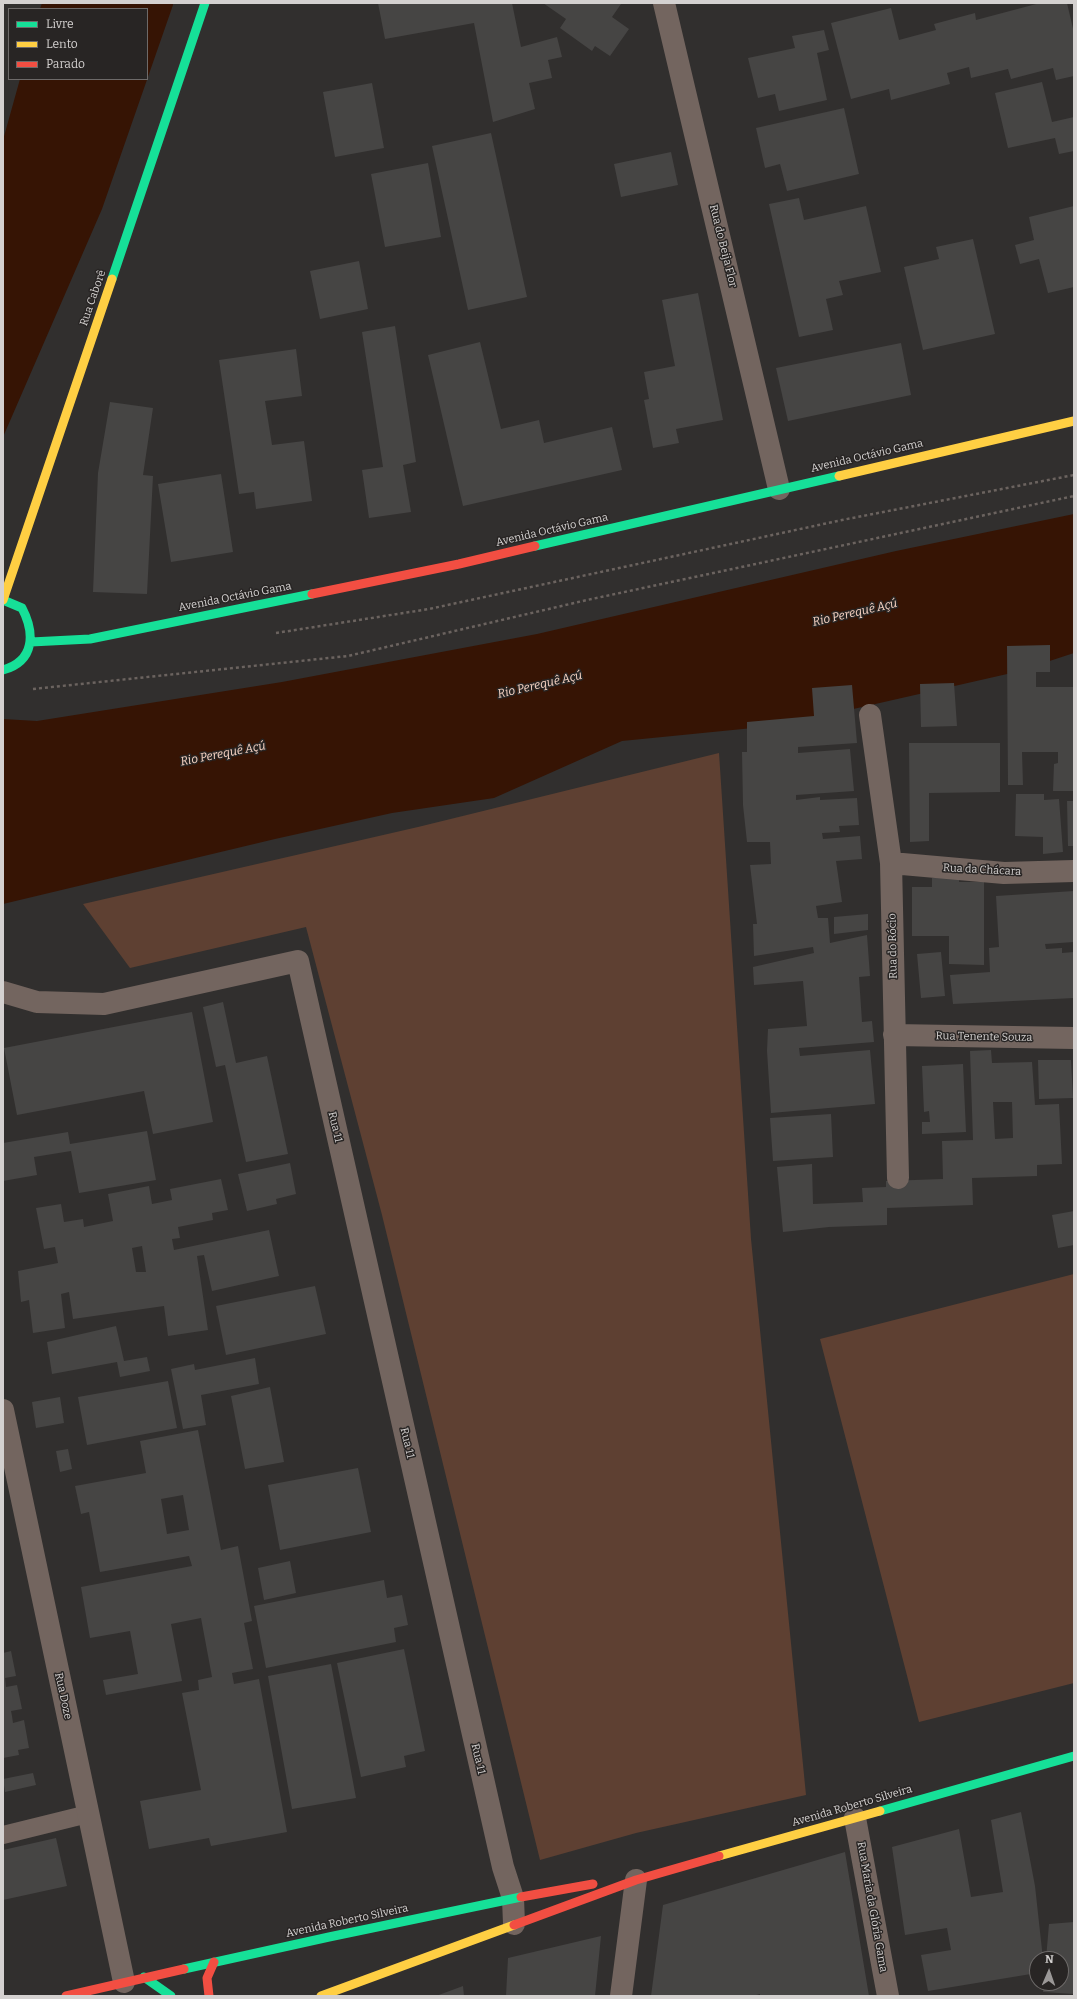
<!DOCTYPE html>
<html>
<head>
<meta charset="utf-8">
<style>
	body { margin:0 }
	#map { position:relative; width:1077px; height:1999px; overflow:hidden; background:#312f2e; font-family:Bitter,serif }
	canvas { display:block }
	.frame { position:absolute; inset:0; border:4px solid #d4d1d0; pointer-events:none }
	.legend { position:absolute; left:8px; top:8px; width:140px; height:72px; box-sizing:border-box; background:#282524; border:1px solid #6d6a69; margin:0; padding:5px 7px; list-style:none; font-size:12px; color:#d4d1d0 }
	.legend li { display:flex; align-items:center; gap:8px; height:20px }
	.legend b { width:20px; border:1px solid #6d6a69 }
	.north { position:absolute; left:1029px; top:1951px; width:40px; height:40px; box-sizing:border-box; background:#282524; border:1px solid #6d6a69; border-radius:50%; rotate:2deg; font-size:11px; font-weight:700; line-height:16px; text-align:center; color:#d4d1d0 }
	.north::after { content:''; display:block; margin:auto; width:14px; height:18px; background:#9b9897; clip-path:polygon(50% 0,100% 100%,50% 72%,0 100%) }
</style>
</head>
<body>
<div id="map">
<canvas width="1077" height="1999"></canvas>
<div class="frame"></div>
<ul class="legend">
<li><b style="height:5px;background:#16e098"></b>Livre</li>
<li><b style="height:5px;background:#ffcf43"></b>Lento</li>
<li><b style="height:5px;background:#f24e42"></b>Parado</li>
</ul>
<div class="north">N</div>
</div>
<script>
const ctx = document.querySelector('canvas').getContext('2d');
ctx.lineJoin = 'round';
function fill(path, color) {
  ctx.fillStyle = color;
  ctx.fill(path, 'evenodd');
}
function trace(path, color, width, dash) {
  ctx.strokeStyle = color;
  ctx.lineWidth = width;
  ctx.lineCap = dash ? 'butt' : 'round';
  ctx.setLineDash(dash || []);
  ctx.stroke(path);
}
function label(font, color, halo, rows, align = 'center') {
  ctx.font = font + ' Bitter,serif';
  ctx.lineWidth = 3;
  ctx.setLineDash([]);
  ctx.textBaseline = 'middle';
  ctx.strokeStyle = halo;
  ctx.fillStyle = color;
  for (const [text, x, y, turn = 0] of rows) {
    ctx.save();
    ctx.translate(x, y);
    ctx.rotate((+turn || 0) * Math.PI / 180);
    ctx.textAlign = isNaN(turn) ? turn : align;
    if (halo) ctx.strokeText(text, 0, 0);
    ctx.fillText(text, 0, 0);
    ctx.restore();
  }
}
fill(new Path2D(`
	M719 753 751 1239 806 1795 636 1833 540 1860 382 1215 306 927 130 968 83 904 418 827Z
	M1074 1274V1683L919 1722 820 1339Z`), '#5e4032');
fill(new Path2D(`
	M42 3H173V5L102 209 3 437V140L20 79H147V9H40Z
	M1074 514V653L1016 672 783 725 622 741 494 798 392 813 275 839 3 904V719L37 721 282 682 537 634 896 551Z`), '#361404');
fill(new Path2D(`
	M378 3H512L521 47 557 37 562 57 548 60 552 78 529 83 535 109 493 122 474 23 385 39Z
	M543 3H620L621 4 612 17 629 29 610 56 595 46 592 51 560 28 566 19Z
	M1040 3H1067L1074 33V76L1056 80 1053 68 1011 79 1008 69 971 78 969 67 947 73 950 84 891 100 889 89 851 99 831 23 891 8 899 40 936 30 934 24 975 13 976 20Z
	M824 30 829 50 817 53 827 100 779 111 775 94 758 98 748 58 795 48 792 36Z
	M1042 82 1052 122 1074 117V151L1059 154 1055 138 1008 148 995 93Z
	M372 83 384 148 335 157 323 92Z
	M844 108 859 174 787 191 780 164 765 168 756 128Z
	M491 133 527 297 468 310 432 146Z
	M671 152 678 185 621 197 614 164Z
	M428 163 441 237 385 247 371 174Z
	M799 198 804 220 866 206 881 272 839 281 843 295 826 299 833 330 799 337 769 204Z
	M1074 206V287L1048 293 1039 259 1020 264 1015 245 1034 240 1029 217Z
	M973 239 995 334 923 350 904 267 939 259 936 247Z
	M359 261 368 309 320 319 310 271Z
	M698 293 723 420 676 429 679 443 653 448 644 400 649 399 644 372 675 366 662 300Z
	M395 326 416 462 403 465 411 512 369 518 362 470 383 467 362 332Z
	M480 342 501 429 539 420 544 443 612 427 622 470 463 506 428 355Z
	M901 343 911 395 788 421 776 368Z
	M296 349 302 396 265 401 272 445 304 441 312 501 256 509 254 492 239 494 219 360Z
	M110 402 153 408 143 475 153 476 147 594 93 592 98 473Z
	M221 474 233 552 171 562 158 484Z
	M1050 645V672H1036V687H1074V791H1053L1054 764 1058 763V752H1022L1023 785H1008L1007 646Z
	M954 683 957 726 921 727 920 684Z
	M852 685 857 743 798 747V753L850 749 854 791 796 795V800L820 797V800L857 798 859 825 839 826 840 832 822 833 823 839 860 836 862 859 836 861 842 902 816 906 818 918H828L830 943 867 935 870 976 859 977 862 1022 872 1021 874 1042 799 1048 800 1056 870 1050 875 1104 771 1113 767 1051 768 1029 807 1026 803 981 754 985 753 967 814 953 813 947 754 956 753 924H757L750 865 771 864 770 842H747L743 805 742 752H747V722L814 716 812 688Z
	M909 743H1000V792L929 793V841L910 842Z
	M1016 794H1044V800L1059 799 1063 852 1043 854V837L1015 836Z
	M1067 801H1074V846H1068Z
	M932 878H959V882H984V965L949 964V936H912V887H932Z
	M1074 891V942L1045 944 1046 949 1062 948V953L1074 952V998L953 1004 950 975 990 972 989 948 999 947 996 896Z
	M868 914V930L834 934V917Z
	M941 952 945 996 921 998 917 954Z
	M223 1002 236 1063 267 1056 288 1154 246 1162 225 1065 216 1067 203 1007Z
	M192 1012 213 1122 153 1134 144 1091 17 1115 4 1048Z
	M991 1050 992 1063 1032 1062 1035 1105 1059 1104 1062 1164 1037 1165V1176L972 1178 973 1205 887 1208V1225L829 1227 783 1232 777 1167 812 1164 813 1204 863 1202 862 1188 886 1187V1181L943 1179 942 1141 973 1140 970 1051ZM993 1102H1012L1013 1138 995 1139Z
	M1038 1060H1071L1073 1098 1039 1099Z
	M963 1064 966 1132 922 1134V1122H930L929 1111 924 1112 922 1066Z
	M831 1114 833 1157 773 1161 770 1118Z
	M147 1131 156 1180 79 1193 71 1151 34 1157 37 1175 3 1181V1143L68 1132 70 1144Z
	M290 1163 296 1194 276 1199 277 1204 247 1211 238 1174Z
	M221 1179 228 1210 212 1213 213 1220 178 1227 180 1238 172 1239 174 1250 269 1230 279 1276 212 1291 204 1255 197 1256 208 1330 168 1336 164 1306 73 1319 69 1292 61 1294 65 1328 33 1333 29 1300 21 1302 18 1271 58 1263 55 1247 44 1249 36 1208 61 1204 64 1222 83 1219 84 1227 113 1221 108 1194 149 1186 152 1204 172 1200 170 1189ZM142 1246 146 1272H136L132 1248Z
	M1074 1211V1245L1058 1248 1052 1215Z
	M315 1286 326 1334 226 1355 216 1306Z
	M116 1326 124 1361 147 1357 150 1371 120 1377 117 1362 52 1374 47 1342Z
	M255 1358 259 1384 201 1395 206 1425 183 1429 171 1369 194 1364 195 1370Z
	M168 1381 177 1428 87 1445 78 1397Z
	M270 1387 284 1462 245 1469 231 1396Z
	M60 1397 64 1423 36 1428 32 1402Z
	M198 1430 221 1550 238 1546 252 1621 244 1623 253 1669 232 1673 234 1684 259 1679 287 1832 211 1846 209 1838 149 1849 140 1801 201 1790 182 1693 199 1690 198 1680 212 1677 201 1618 171 1624 182 1681 106 1695 103 1680 138 1674 130 1631 90 1638 81 1587 192 1566 189 1556 100 1572 89 1512 81 1514 75 1486 146 1473 140 1441ZM183 1495 189 1530 167 1534 161 1499Z
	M68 1449 72 1469 60 1472 56 1451Z
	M358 1468 371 1532 280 1550 268 1485Z
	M290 1561 296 1593 264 1600 258 1568Z
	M384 1580 387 1598 402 1595 408 1625 394 1628 396 1642 266 1668 254 1606Z
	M404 1649 425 1751 404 1756 406 1767 361 1777 337 1663Z
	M11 1651 16 1676 5 1678 6 1687 17 1685 22 1709 11 1711 12 1716 13 1723 24 1720 29 1748 18 1750 19 1755 3 1758V1653Z
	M331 1664 356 1798 292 1809 268 1676Z
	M33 1773 36 1785 5 1792 3 1779Z
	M1021 1812 1035 1886 1043 1959H1037V1973L928 1991 921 1955 951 1950 947 1928 905 1935 892 1847 959 1829 971 1897 1003 1892 991 1820Z
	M56 1838 67 1886 3 1900V1850Z
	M845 1852 869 1996H760V1994L753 1996H651L663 1905Z
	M1074 1922V1994L1043 1992 1044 1983H1061V1959H1046L1049 1924Z
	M601 1936 595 1996H506L508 1958Z
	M463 1986 464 1996H436Z`), '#464544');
trace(new Path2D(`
	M276 633 429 609 842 520 1074 475
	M33 689 348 656 587 600 1074 496`), '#6b635f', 2.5, [3, 3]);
trace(new Path2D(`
	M3 1835 88 1814`), '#73655f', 18);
trace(new Path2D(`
	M664 3 779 489
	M870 715 891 863 898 1178
	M891 863 1004 873 1074 871
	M3 992 37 1002 104 1004 298 961 503 1867 513 1898 514 1924
	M894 1035 1074 1038
	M3 1410 124 1982
	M855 1818 888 1996
	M621 1996 636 1880`), '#73655f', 22);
trace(new Path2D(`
	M112 279 205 3
	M535 546 839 476
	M3 600 22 608C35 633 35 661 3 670
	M31 642 90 639 312 594
	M880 1811 1074 1756
	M184 1969 329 1937 521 1897
	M144 1977 171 1996`), '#16e098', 9);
trace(new Path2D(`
	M839 476 1074 421
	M3 600 112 279
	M719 1856 880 1811
	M321 1996 514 1925`), '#ffcf43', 9);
trace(new Path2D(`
	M312 594 459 564 535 546
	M521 1897 593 1884
	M514 1925 636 1880 719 1856
	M66 1996 184 1969
	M209 1996 207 1978 214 1962`), '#f24e42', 9);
label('11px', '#d4d1d0', '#282524', [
	["Rua do Beija Flor",723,246,76],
	["Rua Caborê",93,298,-71],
	["Avenida Octávio Gama",867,456,-13],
	["Avenida Octávio Gama",552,530,-13],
	["Avenida Octávio Gama",235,597,-11],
	["Rua da Chácara",982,870,3],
	["Rua do Rócio",893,946,-91],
	["Rua Tenente Souza",984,1037,1],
	["Rua 11",335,1127,77],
	["Rua 11",407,1443,77],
	["Rua Doze",63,1696,78],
	["Rua 11",478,1759,77],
	["Avenida Roberto Silveira",852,1806,-16],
	["Rua Maria da Glória Gama",872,1907,80],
	["Avenida Roberto Silveira",347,1921,-12]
]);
label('italic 12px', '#f7d3c3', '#282524', [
	["Rio Perequê Açú",855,613,-13],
	["Rio Perequê Açú",540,685,-13],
	["Rio Perequê Açú",223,754,-11]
]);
</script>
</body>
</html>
